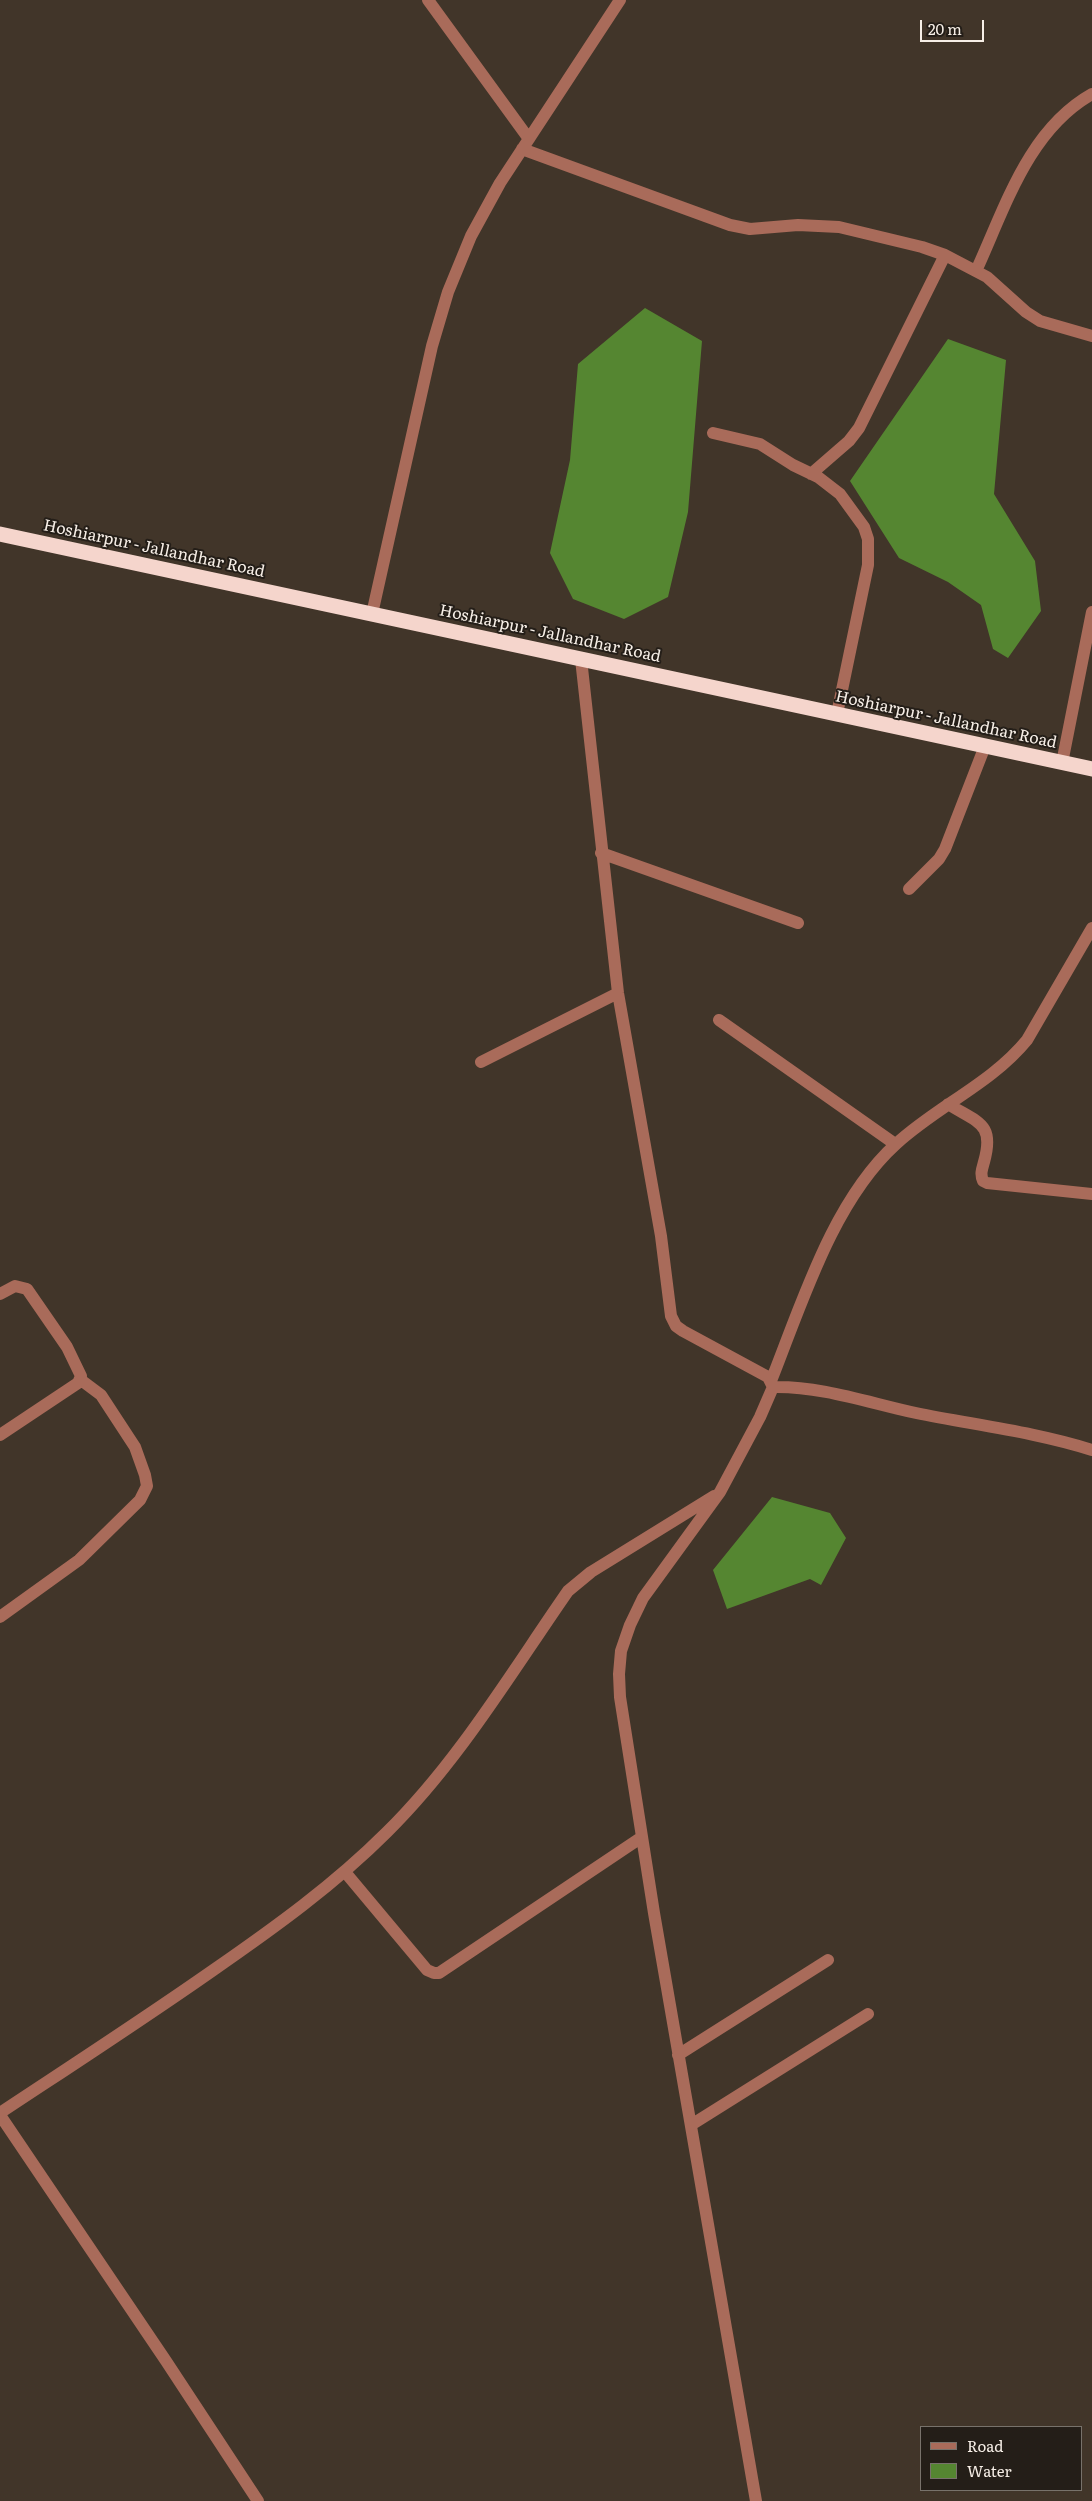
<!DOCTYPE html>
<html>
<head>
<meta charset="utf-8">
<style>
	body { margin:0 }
	#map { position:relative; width:1092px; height:2501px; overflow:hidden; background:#413529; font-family:Literata,serif }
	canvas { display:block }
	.legend { position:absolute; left:920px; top:2426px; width:162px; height:65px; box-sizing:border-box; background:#241e18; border:1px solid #78726b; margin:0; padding:6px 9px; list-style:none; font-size:15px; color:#f7efe7 }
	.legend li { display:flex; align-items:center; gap:10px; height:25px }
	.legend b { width:25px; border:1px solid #78726b }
	.scale { position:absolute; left:920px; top:20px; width:64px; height:22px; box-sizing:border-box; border:2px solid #f7efe7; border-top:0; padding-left:6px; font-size:15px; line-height:18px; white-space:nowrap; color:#f7efe7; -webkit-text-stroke:4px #241e18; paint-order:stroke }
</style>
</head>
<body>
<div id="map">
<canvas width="1092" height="2501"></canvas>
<ul class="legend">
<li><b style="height:6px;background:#a96b5a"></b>Road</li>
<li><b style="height:14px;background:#558631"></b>Water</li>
</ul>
<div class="scale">20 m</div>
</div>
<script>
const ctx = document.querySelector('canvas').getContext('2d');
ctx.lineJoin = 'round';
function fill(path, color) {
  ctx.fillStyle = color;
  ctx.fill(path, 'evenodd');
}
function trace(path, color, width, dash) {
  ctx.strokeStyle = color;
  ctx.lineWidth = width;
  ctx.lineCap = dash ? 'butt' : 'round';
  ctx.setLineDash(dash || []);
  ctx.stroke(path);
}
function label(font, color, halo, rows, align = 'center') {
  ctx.font = font + ' Literata,serif';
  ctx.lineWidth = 4;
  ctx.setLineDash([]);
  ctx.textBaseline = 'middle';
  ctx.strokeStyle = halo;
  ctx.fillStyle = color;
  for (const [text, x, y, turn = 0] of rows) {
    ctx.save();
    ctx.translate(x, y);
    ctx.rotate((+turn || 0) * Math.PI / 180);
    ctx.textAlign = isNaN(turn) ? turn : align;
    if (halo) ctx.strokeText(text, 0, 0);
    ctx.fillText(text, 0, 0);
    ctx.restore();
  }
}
fill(new Path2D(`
	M645 308 702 341 688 512 668 597 624 619 573 599 550 553 570 460 578 364Z
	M948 339 1006 360 994 494 1035 561 1041 611 1008 658 993 649 981 605 948 582 899 558 850 481Z
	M772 1497 830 1513 846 1538 821 1585 810 1579 727 1609 713 1570Z`), '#558631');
trace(new Path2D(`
	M428 0 529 139
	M522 149 730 225 750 229 798 225 839 227 922 247 945 255 987 277 1026 312 1040 321 1092 336
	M976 271C1005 208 1028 130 1092 94
	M713 433 760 444 793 465 818 477 840 494 864 527 868 539V565L837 714
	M811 474 849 441 859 428 945 255
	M372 614 432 346 448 292 471 236 500 183 620 0
	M581 659 618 993 661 1236 671 1316 676 1326 683 1331 768 1377 773 1387 760 1417 720 1492 643 1598 630 1625 621 1651 619 1674 620 1697 654 1913 756 2501
	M1062 763 1092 612
	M601 853 798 923
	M909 889 939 859 945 849 985 746
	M719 1020 895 1144
	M481 1062 618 993
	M948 1104C978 1123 995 1123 984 1162 982 1169 980 1174 983 1181L987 1183 1092 1194
	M0 1294 15 1286 27 1289 67 1347 81 1376 78 1383 0 1435
	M771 1381C802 1303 833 1201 896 1144 937 1106 991 1084 1027 1040L1092 928
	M773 1387C822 1386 869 1403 916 1413 975 1425 1035 1432 1092 1450
	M0 1617 79 1560 140 1500 147 1486 145 1475 135 1447 101 1395 81 1380
	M345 1872 427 1970 434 1973H439L642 1837
	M678 2055 828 1960
	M0 2113C71 2066 142 2020 212 1971 274 1928 334 1885 387 1832 458 1762 511 1673 568 1591L591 1572 714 1496
	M0 2115 166 2361 258 2501
	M691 2125 868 2014`), '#a96b5a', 12);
trace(new Path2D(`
	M0 534 1092 769`), '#f5d5cc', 15);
label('16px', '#f7efe7', '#241e18', [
	["Hoshiarpur - Jallandhar Road",154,549,12],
	["Hoshiarpur - Jallandhar Road",550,634,12],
	["Hoshiarpur - Jallandhar Road",946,720,12]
]);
</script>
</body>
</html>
